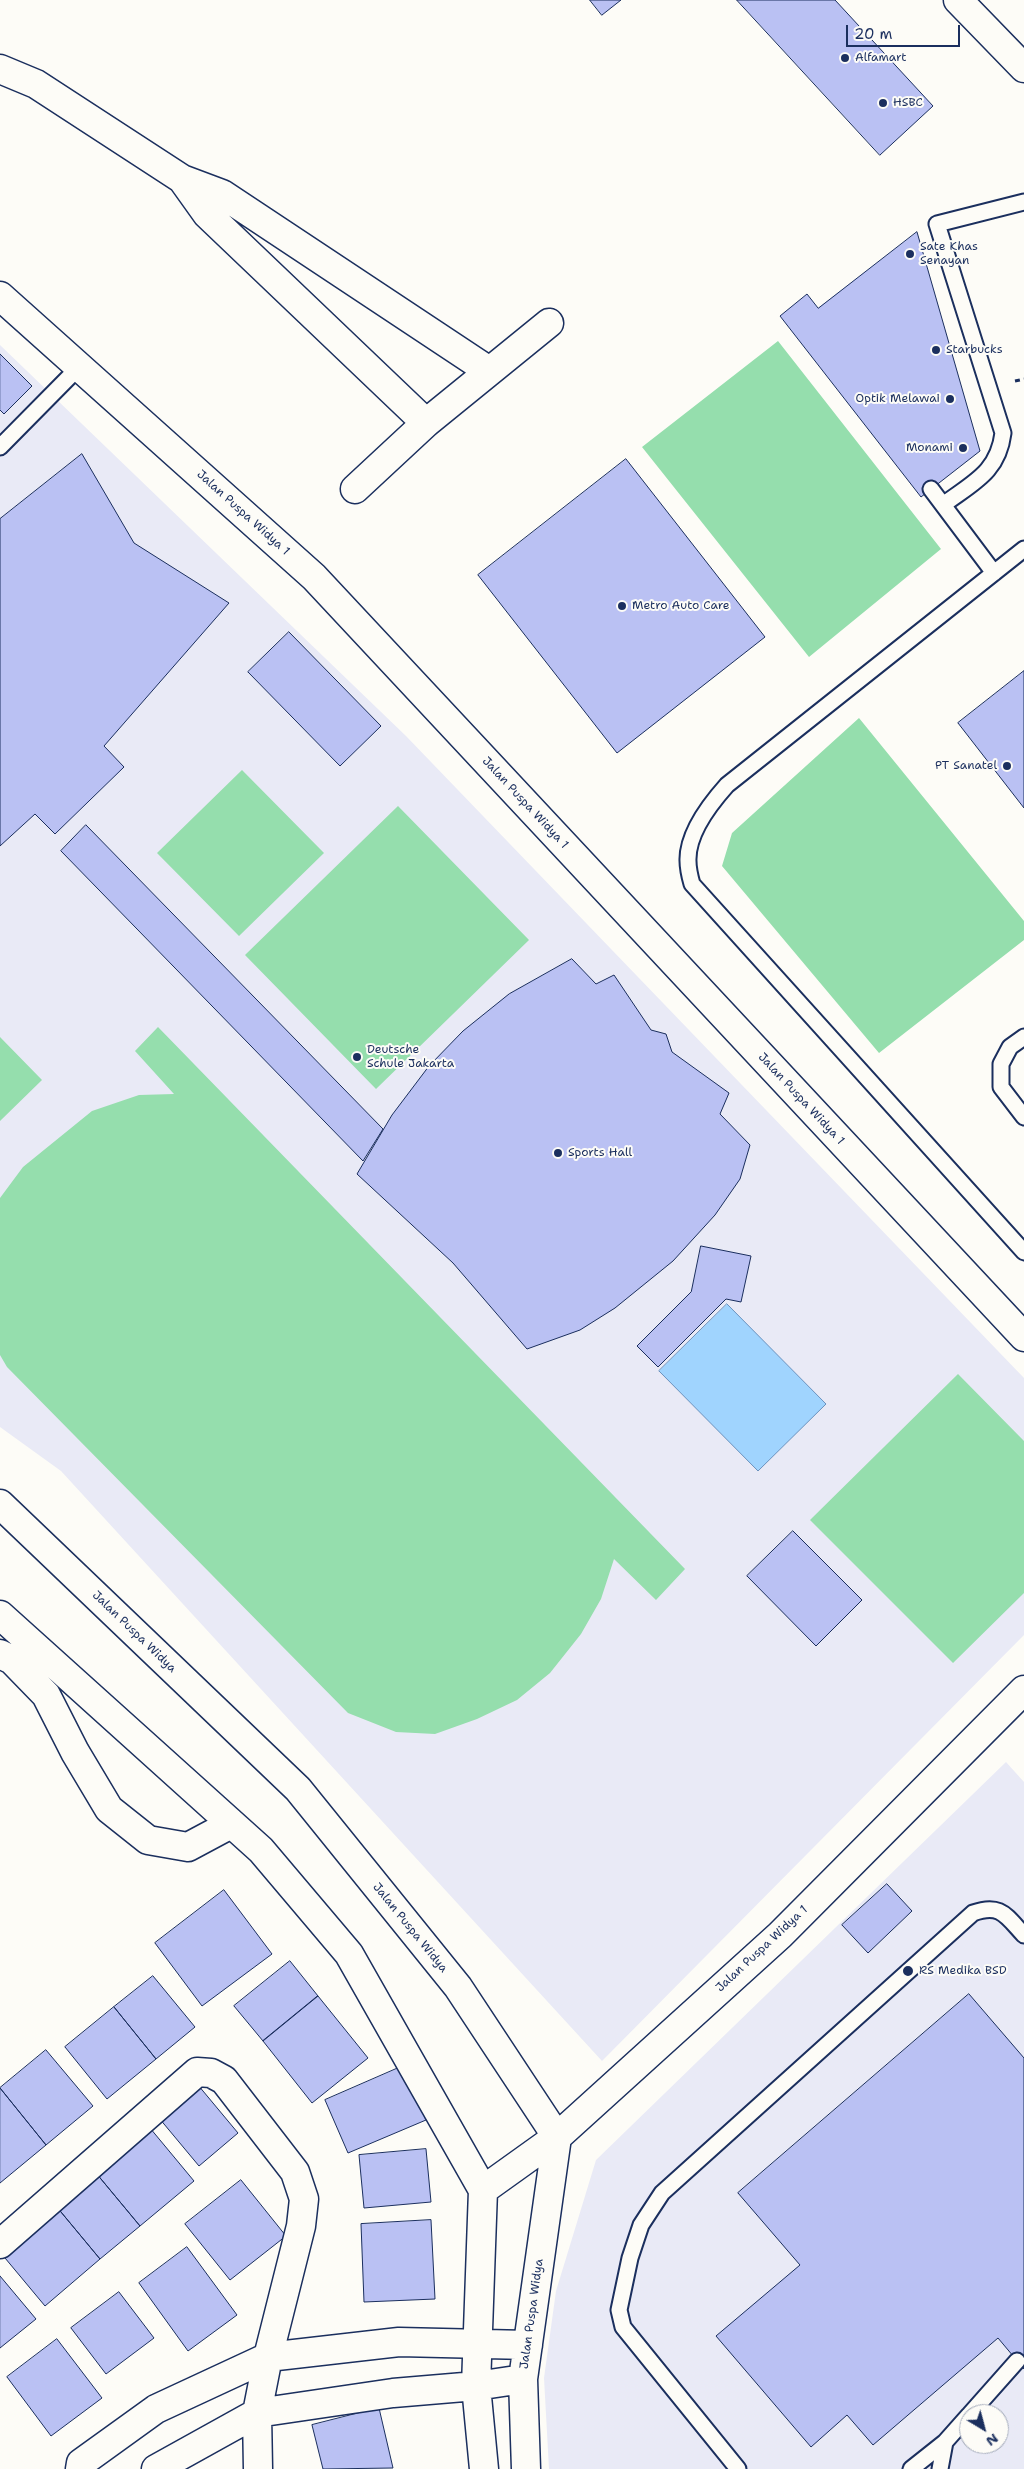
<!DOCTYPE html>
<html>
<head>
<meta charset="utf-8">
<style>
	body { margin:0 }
	#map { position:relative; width:1024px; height:2469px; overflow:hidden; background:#fdfcf7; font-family:"Shantell Sans",sans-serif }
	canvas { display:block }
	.north { position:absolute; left:959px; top:2404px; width:50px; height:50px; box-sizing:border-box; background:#fdfcf7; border:1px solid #a3aaba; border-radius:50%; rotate:143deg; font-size:14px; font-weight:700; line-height:20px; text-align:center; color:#1b2f5e }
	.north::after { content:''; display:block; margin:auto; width:18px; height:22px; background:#1b2f5e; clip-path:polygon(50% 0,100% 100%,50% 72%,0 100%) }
	.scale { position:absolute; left:846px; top:25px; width:114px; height:22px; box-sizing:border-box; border:2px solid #1b2f5e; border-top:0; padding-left:6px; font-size:15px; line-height:18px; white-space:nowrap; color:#1b2f5e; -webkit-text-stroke:4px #fdfcf7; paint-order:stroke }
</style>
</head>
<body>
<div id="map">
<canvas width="1024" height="2469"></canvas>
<div class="north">N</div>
<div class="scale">20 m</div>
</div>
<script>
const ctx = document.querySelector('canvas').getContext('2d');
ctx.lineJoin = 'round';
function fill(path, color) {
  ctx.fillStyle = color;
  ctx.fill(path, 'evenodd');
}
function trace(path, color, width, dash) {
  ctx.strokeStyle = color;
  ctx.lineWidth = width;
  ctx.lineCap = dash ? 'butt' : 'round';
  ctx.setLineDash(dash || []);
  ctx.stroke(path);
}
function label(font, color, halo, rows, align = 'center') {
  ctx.font = font + ' "Shantell Sans",sans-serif';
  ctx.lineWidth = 4;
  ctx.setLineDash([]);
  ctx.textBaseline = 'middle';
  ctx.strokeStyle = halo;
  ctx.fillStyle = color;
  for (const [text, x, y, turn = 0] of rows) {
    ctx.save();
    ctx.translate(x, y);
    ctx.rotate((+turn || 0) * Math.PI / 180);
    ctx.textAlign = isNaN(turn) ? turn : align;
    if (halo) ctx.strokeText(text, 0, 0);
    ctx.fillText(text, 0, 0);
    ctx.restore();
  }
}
fill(new Path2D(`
	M0 345 406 736 1024 1378V1635L602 2061 61 1471 0 1427Z
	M1006 1762 1024 1782V2469H549L544 2378 556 2291 596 2160ZM969 2414H999V2444H969Z`), '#e9eaf6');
fill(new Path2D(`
	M778 341 941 549 809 657 642 447Z
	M859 718 1024 921V940L879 1053 722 866 732 833Z
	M242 770 324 853 239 936 157 853Z
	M398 806 529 940 376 1089 245 955Z
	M158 1027 685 1569 656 1600 614 1559 601 1599 581 1634 550 1673 517 1700 477 1719 435 1734 396 1732 348 1713 7 1367 0 1355V1198L23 1167 92 1111 139 1095 174 1094 135 1051Z
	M0 1037 42 1080 0 1121Z
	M958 1374 1024 1441V1593L953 1663 810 1520Z`), '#95dead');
const water = new Path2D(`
	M727 1304 826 1404 758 1471 659 1371Z`);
fill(water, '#a0d4fe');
trace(water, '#6b92be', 1);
const building = new Path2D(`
	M590 0H621L602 15Z
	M737 0H835L933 106 880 155Z
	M917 232 980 451 921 497 780 316 807 294 818 308Z
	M0 354 32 386 4 414 0 410Z
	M82 454 134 543 229 603 104 746 124 767 55 834 35 814 0 846V519Z
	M626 459 765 637 617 753 478 575Z
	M289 632 381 726 340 766 248 672Z
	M1024 671V808L958 723Z
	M86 825 383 1129 363 1161 61 851Z
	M572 959 596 984 614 975 651 1030 666 1034 672 1052 729 1093 720 1114 750 1145 740 1179 715 1215 673 1261 615 1308 580 1330 527 1349 453 1263 357 1174 392 1115 429 1066 463 1031 509 994Z
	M701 1246 751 1256 741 1302 726 1299 658 1367 637 1346 691 1292Z
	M793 1531 862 1600 816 1646 747 1576Z
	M887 1884 912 1911 868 1953 842 1925Z
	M224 1890 272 1954 202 2006 155 1943Z
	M290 1961 318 1996 263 2041 234 2006Z
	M153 1976 195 2027 156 2059 114 2007Z
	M969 1994 1024 2058V2369L998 2338 873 2445 847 2415 811 2447 716 2336 800 2265 738 2193Z
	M318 1996 368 2058 312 2103 263 2041Z
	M114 2007 156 2059 107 2099 65 2047Z
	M46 2050 93 2106 46 2145 0 2088Z
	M403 2066 426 2120 348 2153 325 2100Z
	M198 2085 238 2133 199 2166 159 2118Z
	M0 2088 46 2145 0 2183Z
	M150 2128 194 2181 140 2226 96 2173Z
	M426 2149 431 2202 364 2208 359 2155Z
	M96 2173 140 2226 100 2259 56 2206Z
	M241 2180 286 2236 230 2280 185 2224Z
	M56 2206 100 2259 45 2306 0 2252Z
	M431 2220 435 2299 364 2302 361 2224Z
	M187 2247 237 2315 188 2351 139 2283Z
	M0 2276 36 2319 0 2348Z
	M119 2292 154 2338 106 2374 71 2328Z
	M57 2339 102 2398 51 2436 7 2377Z
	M379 2408 393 2468 323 2469 312 2425Z`);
fill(building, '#bac1f3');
trace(building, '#1b2f5e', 1);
const lane = new Path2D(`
	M0 447 80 366
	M931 489 994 573
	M943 505C972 483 998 473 1003 433L937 224 1024 202
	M1024 549 727 785C710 804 687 834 688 861 688 869 690 877 692 884L1024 1252
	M1024 1037 1010 1047 1001 1064V1087L1024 1117
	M970 2414 1017 2361
	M738 2469 623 2327 619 2310 630 2258 641 2225 662 2193 973 1913C1001 1903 1006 1916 1024 1935
	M911 2469 945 2442 969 2415
	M940 2469 945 2442`);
const street = new Path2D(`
	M0 69 36 84 182 179 222 194 489 371
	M182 179 207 214 426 423
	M0 296 314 577 1024 1337
	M355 489 426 423 549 323
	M0 1504 298 1789 458 1987 557 2137 523 2379 526 2469
	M0 1615 261 1850 349 1954 483 2190 476 2386 484 2469
	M0 1654 12 1660 46 1695 75 1752 109 1809 148 1840 188 1847 231 1824
	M483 2190 557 2137 780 1935 1024 1690
	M0 2244 197 2072 211 2073 224 2080 295 2172 304 2199 301 2226 268 2357 257 2413 258 2469
	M80 2469 81 2463 156 2409 268 2357 399 2342 528 2345
	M156 2469 257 2413 393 2393 476 2386 523 2379`);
const primary = new Path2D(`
	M958 0 1024 68`);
trace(lane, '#1b2f5e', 19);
trace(street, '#1b2f5e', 31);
trace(primary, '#1b2f5e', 31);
trace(new Path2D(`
	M1015 381 1024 379`), '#1b2f5e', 3, [5, 4]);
trace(lane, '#fdfcf7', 15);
trace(street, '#fdfcf7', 28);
trace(primary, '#fdfcf7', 28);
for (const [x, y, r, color] of [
	[845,58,5,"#1b2f5e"],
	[883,103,5,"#1b2f5e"],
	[910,254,5,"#1b2f5e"],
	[936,350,5,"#1b2f5e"],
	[950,399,5,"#1b2f5e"],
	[963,448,5,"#1b2f5e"],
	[622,606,5,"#1b2f5e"],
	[1007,766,5,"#1b2f5e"],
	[357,1057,5,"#1b2f5e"],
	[558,1153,5,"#1b2f5e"],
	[908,1971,6,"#1b2f5e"]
]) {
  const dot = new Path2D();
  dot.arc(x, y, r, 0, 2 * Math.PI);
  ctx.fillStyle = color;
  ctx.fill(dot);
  trace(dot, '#fdfcf7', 2);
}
label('12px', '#1b2f5e', '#fdfcf7', [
	["Alfamart",855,58],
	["HSBC",893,103],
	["Sate Khas",920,247],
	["Senayan",920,261],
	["Starbucks",946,350],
	["Optik Melawai",940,399,"right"],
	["Monami",953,448,"right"],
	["Metro Auto Care",632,606],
	["PT Sanatel",997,766,"right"],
	["Deutsche",367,1050],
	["Schule Jakarta",367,1064],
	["Sports Hall",568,1153],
	["RS Medika BSD",919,1971]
], 'left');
label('12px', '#1b2f5e', '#fdfcf7', [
	["Jalan Puspa Widya 1",243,513,42],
	["Jalan Puspa Widya 1",525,803,47],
	["Jalan Puspa Widya 1",801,1099,47],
	["Jalan Puspa Widya",134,1632,44],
	["Jalan Puspa Widya",410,1928,51],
	["Jalan Puspa Widya 1",762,1949,-43],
	["Jalan Puspa Widya",532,2314,-82]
]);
</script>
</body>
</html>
